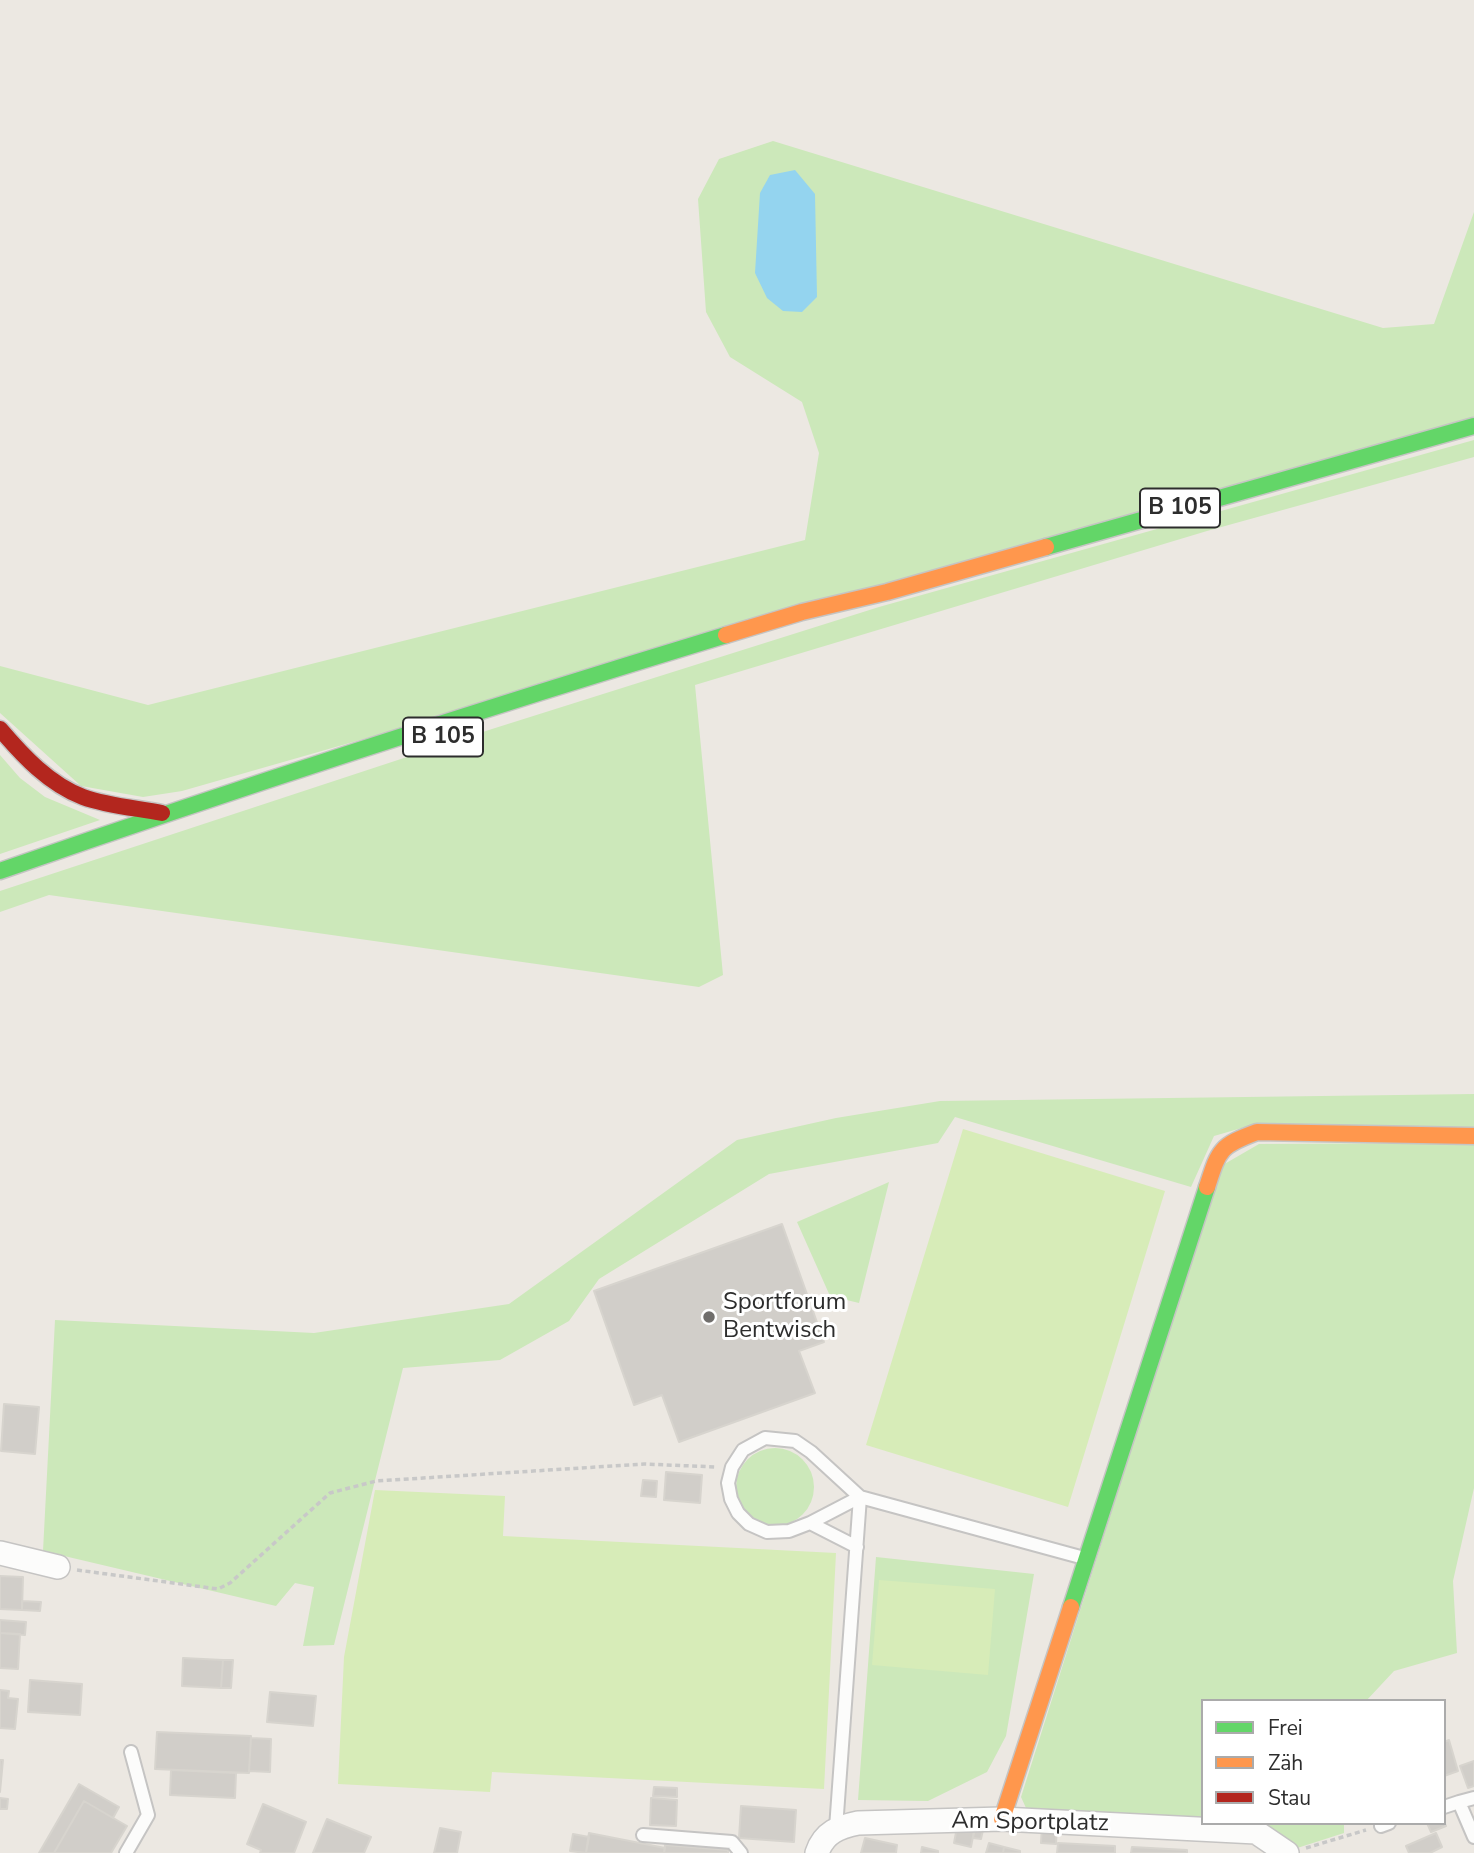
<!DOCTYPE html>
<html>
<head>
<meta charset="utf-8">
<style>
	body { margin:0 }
	#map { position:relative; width:1474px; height:1853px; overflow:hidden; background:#ece8e2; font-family:"Nunito Sans",sans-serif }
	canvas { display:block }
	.legend { position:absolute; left:1201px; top:1699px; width:245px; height:126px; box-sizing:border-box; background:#fff; border:2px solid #ababab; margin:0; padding:9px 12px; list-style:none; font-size:21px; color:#2d2d2d }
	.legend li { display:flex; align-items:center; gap:14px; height:35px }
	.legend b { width:35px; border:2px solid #ababab }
</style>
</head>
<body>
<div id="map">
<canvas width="1474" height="1853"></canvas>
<ul class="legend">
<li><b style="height:9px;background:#63d668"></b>Frei</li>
<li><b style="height:9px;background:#ff974d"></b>Zäh</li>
<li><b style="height:9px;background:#b3261e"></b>Stau</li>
</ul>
</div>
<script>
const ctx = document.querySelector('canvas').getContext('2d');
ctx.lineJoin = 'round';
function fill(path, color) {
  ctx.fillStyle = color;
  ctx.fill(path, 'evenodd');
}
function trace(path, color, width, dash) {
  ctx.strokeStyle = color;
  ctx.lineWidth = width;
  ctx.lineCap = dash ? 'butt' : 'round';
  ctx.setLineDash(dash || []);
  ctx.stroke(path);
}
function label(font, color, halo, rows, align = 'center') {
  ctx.font = font + ' "Nunito Sans",sans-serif';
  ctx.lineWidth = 6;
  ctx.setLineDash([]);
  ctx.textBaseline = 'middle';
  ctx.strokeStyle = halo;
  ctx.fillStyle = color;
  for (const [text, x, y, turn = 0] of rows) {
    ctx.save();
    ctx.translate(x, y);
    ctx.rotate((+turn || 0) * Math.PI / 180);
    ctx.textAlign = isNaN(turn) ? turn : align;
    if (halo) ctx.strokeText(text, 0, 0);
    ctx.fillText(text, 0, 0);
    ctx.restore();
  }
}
fill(new Path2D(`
	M773 141 1383 328 1434 324 1474 212V421L182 791 143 797 81 786 0 713V666L148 705 805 540 819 453 802 402 730 357 706 312 698 199 719 159Z
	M1474 440V457L1207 531 695 685 723 975 699 987 49 895 0 912V891L492 729 879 607Z
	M0 755 20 778 45 797 100 820 0 854Z
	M1474 1094V1129L1259 1123 1214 1136 1191 1187 955 1117 938 1143 769 1174 599 1279 569 1321 500 1360 403 1368 334 1645 303 1646 314 1587 295 1583 276 1606 43 1551 55 1320 314 1333 509 1304 737 1140 836 1118 940 1101Z
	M1474 1143V1488L1453 1581 1457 1653 1394 1671 1366 1701H1203V1823L1039 1814 1026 1808 1021 1797 1221 1166 1259 1144Z
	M889 1182 859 1303 830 1296 797 1222Z
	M736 1487a39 39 0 1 1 78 0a39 39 0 1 1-78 0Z
	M876 1557 1034 1574 1006 1736 987 1772 928 1801 858 1800Z
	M1259 1823H1344V1833L1291 1850Z`), '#cce8ba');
fill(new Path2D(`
	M963 1129 1165 1191 1068 1507 866 1445Z
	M375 1490 505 1496 503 1536 836 1553 824 1789 492 1772 490 1792 338 1784 344 1657Z
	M879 1580 995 1589 988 1675 872 1665Z`), '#d7ecb8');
fill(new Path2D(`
	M795 170 815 194 817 297 802 312 783 311 767 298 755 273 760 193 770 175Z`), '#94d4ef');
const building = new Path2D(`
	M782 1224 824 1342 799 1351 815 1393 679 1442 662 1395 634 1405 594 1291Z
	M4 1404 39 1407 35 1454 1 1451Z
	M666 1472 702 1475 700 1503 664 1500Z
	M643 1480 657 1481 656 1497 641 1496Z
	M0 1576 23 1577 22 1610 0 1609Z
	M22 1601 41 1602 40 1611 22 1610Z
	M0 1620 26 1622 25 1635 0 1633Z
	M0 1633 20 1634 18 1669 0 1668Z
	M183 1658 223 1660 221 1688 182 1686Z
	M223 1660H233L231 1688H221Z
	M30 1680 82 1684 80 1715 28 1712Z
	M0 1690 9 1691 8 1698 18 1699 15 1729 0 1728Z
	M270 1692 316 1696 313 1726 267 1722Z
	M157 1732 251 1736 249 1773 155 1769Z
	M251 1738 271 1739 270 1772 249 1771Z
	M1449 1740 1458 1771 1444 1776V1742Z
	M0 1760H3L0 1792Z
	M1474 1761V1786L1468 1788 1460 1766Z
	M171 1770 236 1773 235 1798 170 1795Z
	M79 1784 119 1807 113 1818 84 1801 54 1853H39Z
	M654 1787 677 1788V1797L653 1796Z
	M0 1798 8 1799 7 1809H0Z
	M651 1798 677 1800 676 1826 650 1825Z
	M84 1801 127 1826 111 1853H54Z
	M263 1804 306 1822 294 1853H260L261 1850 247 1844Z
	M741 1806 796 1810 794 1842 739 1838Z
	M327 1819 371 1837 364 1853H313Z
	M1444 1822 1446 1826 1431 1832 1427 1823Z
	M1042 1824 1057 1825 1056 1844 1041 1843Z
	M957 1827 974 1831 971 1847 954 1843Z
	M440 1828 461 1832 457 1853H434Z
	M975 1828 983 1830 981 1839 973 1838Z
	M589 1833 665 1848 664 1853H586Z
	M1436 1833 1442 1847 1430 1853H1409L1406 1846Z
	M573 1834 589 1837 586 1853 570 1851Z
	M865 1838 897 1845 896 1853H861Z
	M989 1843 1004 1847 1003 1853H986Z
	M1058 1843 1115 1846V1853H1057Z
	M665 1845 728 1850V1853H664Z
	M922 1847 938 1851V1853H921Z
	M1004 1847 1020 1851V1853H1003Z
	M1132 1847 1187 1850V1853H1131Z`);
fill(building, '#d1cec9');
trace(building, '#d7d4ce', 2);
const lane = new Path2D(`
	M810 1523 860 1497
	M857 1547 810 1523 789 1531 767 1532 749 1524 738 1513 731 1499 728 1483 732 1467 743 1450 765 1438 795 1441 811 1452 860 1497 1084 1558
	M1474 1798 1459 1802 1474 1837
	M1444 1807 1459 1802
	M1381 1826 1389 1823
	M836 1828 860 1497
	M643 1835 732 1842 741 1853
	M126 1853 148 1815 131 1752`);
const street = new Path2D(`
	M0 1553 58 1567
	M817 1853C824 1832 839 1827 858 1823L1002 1819 1256 1832 1287 1853`);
const fast = new Path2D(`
	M1046 547 1474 426
	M0 871C241 787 482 709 726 635
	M1071 1607 1207 1187`);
const slow = new Path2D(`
	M726 635 802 612 887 592 1046 547
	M1207 1187C1219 1150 1219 1146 1257 1132L1474 1136
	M1002 1819 1071 1607`);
const jam = new Path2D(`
	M0 729C23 756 49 784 83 797 108 806 136 808 162 813`);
trace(lane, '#c5c4c3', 16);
trace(street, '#c5c4c3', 26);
trace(fast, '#c5c4c3', 19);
trace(slow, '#c5c4c3', 19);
trace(jam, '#c5c4c3', 19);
trace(new Path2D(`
	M77 1570 218 1589 230 1583 330 1493 376 1481 644 1464 716 1467
	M1306 1848 1366 1830`), '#c8c8c8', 3.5, [5, 3.5]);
trace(lane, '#fcfcfb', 12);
trace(street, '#fcfcfb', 23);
trace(fast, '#63d668', 16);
trace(slow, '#ff974d', 16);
trace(jam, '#b3261e', 16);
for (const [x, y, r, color] of [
	[709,1317,7,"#706e6c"]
]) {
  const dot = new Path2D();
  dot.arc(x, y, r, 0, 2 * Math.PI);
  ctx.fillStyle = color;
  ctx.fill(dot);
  trace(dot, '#fff', 2.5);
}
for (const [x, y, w] of [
	[1180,508,80],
	[443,737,80]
]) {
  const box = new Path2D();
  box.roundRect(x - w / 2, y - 19.5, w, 39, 5);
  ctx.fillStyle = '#fff';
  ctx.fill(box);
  trace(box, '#2d2d2d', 2);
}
label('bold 23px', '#2d2d2d', null, [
	["B 105",1180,508],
	["B 105",443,737]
]);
label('24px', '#2d2d2d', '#fff', [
	["Sportforum",723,1303],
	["Bentwisch",723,1331]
], 'left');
label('24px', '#2d2d2d', '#fff', [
	["Am Sportplatz",1030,1823,1]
]);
</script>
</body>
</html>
